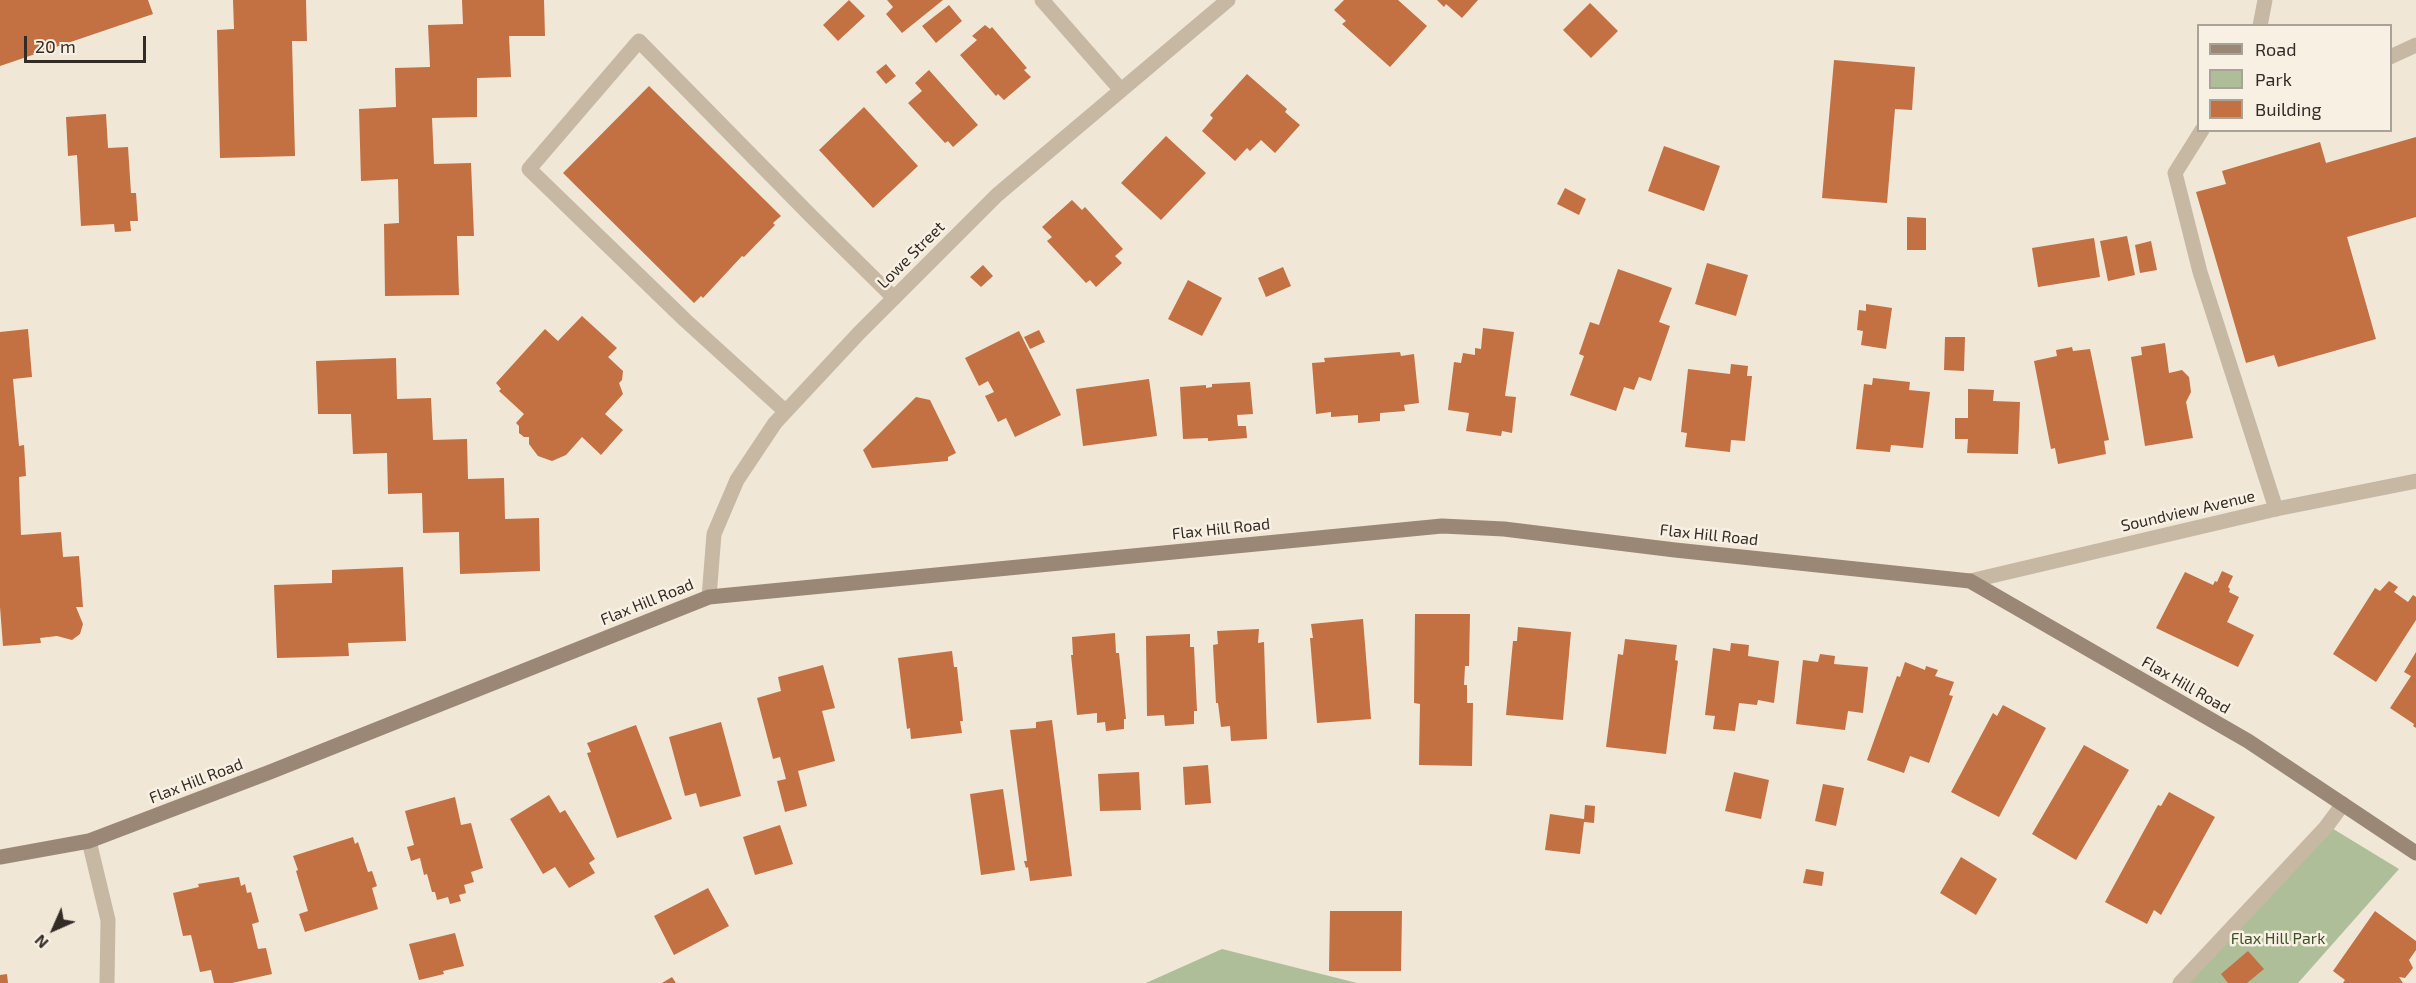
<!DOCTYPE html>
<html>
<head>
<meta charset="utf-8">
<style>
	body { margin:0 }
	#map { position:relative; width:2416px; height:983px; overflow:hidden; background:#f0e7d7; font-family:"Exo 2",sans-serif }
	canvas { display:block }
	.legend { position:absolute; left:2197px; top:24px; width:195px; height:108px; box-sizing:border-box; background:#f8f1e3; border:2px solid #a9a297; margin:0; padding:8px 10px; list-style:none; font-size:18px; color:#332b25 }
	.legend li { display:flex; align-items:center; gap:12px; height:30px }
	.legend b { width:30px; border:2px solid #a9a297 }
	.north { position:absolute; left:24px; top:899px; width:60px; height:60px; -webkit-text-stroke:4px #f8f1e3; paint-order:stroke; rotate:225deg; font-size:16px; font-weight:700; line-height:24px; text-align:center; color:#332b25 }
	.north::after { content:''; display:block; margin:auto; width:21px; height:27px; background:#332b25; clip-path:polygon(50% 0,100% 100%,50% 72%,0 100%) }
	.scale { position:absolute; left:24px; top:36px; width:122px; height:27px; box-sizing:border-box; border:3px solid #332b25; border-top:0; padding-left:8px; font-size:18px; line-height:21px; white-space:nowrap; color:#332b25; -webkit-text-stroke:4px #f8f1e3; paint-order:stroke }
</style>
</head>
<body>
<div id="map">
<canvas width="2416" height="983"></canvas>
<ul class="legend">
<li><b style="height:8px;background:#9b8775"></b>Road</li>
<li><b style="height:16px;background:#adbe98"></b>Park</li>
<li><b style="height:16px;background:#c37042"></b>Building</li>
</ul>
<div class="north">N</div>
<div class="scale">20 m</div>
</div>
<script>
const ctx = document.querySelector('canvas').getContext('2d');
ctx.lineJoin = 'round';
function fill(path, color) {
  ctx.fillStyle = color;
  ctx.fill(path, 'evenodd');
}
function trace(path, color, width, dash) {
  ctx.strokeStyle = color;
  ctx.lineWidth = width;
  ctx.lineCap = dash ? 'butt' : 'round';
  ctx.setLineDash(dash || []);
  ctx.stroke(path);
}
function label(font, color, halo, rows, align = 'center') {
  ctx.font = font + ' "Exo 2",sans-serif';
  ctx.lineWidth = 5;
  ctx.setLineDash([]);
  ctx.textBaseline = 'middle';
  ctx.strokeStyle = halo;
  ctx.fillStyle = color;
  for (const [text, x, y, turn = 0] of rows) {
    ctx.save();
    ctx.translate(x, y);
    ctx.rotate((+turn || 0) * Math.PI / 180);
    ctx.textAlign = isNaN(turn) ? turn : align;
    if (halo) ctx.strokeText(text, 0, 0);
    ctx.fillText(text, 0, 0);
    ctx.restore();
  }
}
fill(new Path2D(`
	M2330 827 2399 869 2298 983H2172Z
	M1222 949 1357 983H1146Z`), '#adbe98');
fill(new Path2D(`
	M0 0H148L153 14 0 66Z
	M233 0H306L307 41H292L295 156 220 158 217 30 234 29Z
	M462 0H544L545 36H509L511 77 477 78V117L432 118 434 164 471 163 474 236H457L459 295 385 296 384 224 399 223 398 179 361 181 359 109 396 107 395 68 430 67 428 25 463 24Z
	M849 0 865 16 838 41 823 25Z
	M887 0H943L902 33 886 14 893 7Z
	M1344 0H1398L1427 26 1390 67 1342 24 1346 21 1334 10Z
	M1437 0H1478L1462 18 1446 4 1444 7Z
	M1590 3 1618 31 1591 58 1563 30Z
	M949 5 962 21 936 43 922 26Z
	M985 25 990 29 992 27 1027 68 1024 70 1031 77 1004 100 998 94 996 96 960 55 977 40 972 36Z
	M1834 60 1915 67 1912 110 1895 109 1887 203 1822 198Z
	M886 64 896 76 886 84 876 72Z
	M929 70 978 125 953 147 948 141 945 143 908 103 922 91 915 83Z
	M1247 74 1287 109 1285 112 1300 125 1275 153 1261 140 1250 151 1247 148 1235 161 1202 131 1213 118 1210 115Z
	M649 86 781 216 773 223 775 225 744 257 742 256 703 298 701 296 694 303 563 173Z
	M864 107 918 166 873 208 819 150Z
	M106 114 108 148 128 147 131 193H136L138 221H130L131 231 115 232 114 224 81 226 77 155 68 156 66 117Z
	M1166 136 1206 173 1161 220 1121 183Z
	M2416 137V217L2347 237 2376 339 2278 367 2274 355 2246 363 2196 192 2226 184 2222 171 2320 142 2326 163Z
	M1664 146 1720 166 1704 211 1648 191Z
	M1565 188 1586 199 1579 215 1557 204Z
	M1072 200 1082 210 1085 207 1123 249 1115 256 1122 263 1096 287 1090 280 1086 283 1047 241 1052 237 1042 227Z
	M1907 217 1926 218V250H1907Z
	M2127 236 2135 275 2108 281 2100 241Z
	M2094 238 2100 277 2038 287 2032 248Z
	M2151 241 2157 270 2140 273 2135 245Z
	M1707 263 1748 275 1736 316 1695 304Z
	M983 265 993 276 981 287 970 277Z
	M1283 267 1291 286 1266 297 1258 278Z
	M1618 269 1672 288 1659 322 1670 326 1651 381 1639 377 1634 390 1624 387 1616 411 1570 395 1584 356 1579 354 1590 322 1599 325Z
	M1188 280 1222 298 1202 336 1168 319Z
	M1866 304 1892 308 1886 349 1861 345 1863 331 1857 330 1859 310 1866 311Z
	M582 316 617 348 608 357 623 371 622 380 619 383 623 394 605 414 623 430 601 455 582 437 566 455 552 461 538 456 529 444V437H524L519 433V426L516 423 524 414 499 391 501 389 496 383 545 329 558 341Z
	M1483 328 1514 332 1505 396 1516 397 1512 433 1502 431 1501 436 1466 431 1469 413 1448 410 1454 362 1461 363 1463 353 1475 355V348L1481 349Z
	M28 329 32 377 13 379 19 446 24 445 26 476 19 477 21 535 61 532 63 557 79 556 83 607H76L83 624 80 634 72 640 57 636 40 638 41 643 3 646 0 607V332Z
	M1039 330 1045 342 1030 349 1024 337Z
	M1019 331 1061 415 1015 437 1006 418 998 422 985 396 994 392 988 381 979 386 965 358Z
	M1945 337H1965L1964 371 1944 370Z
	M2165 343 2169 373 2182 370 2189 377 2191 392 2186 402 2193 438 2145 446 2131 357 2142 355 2141 347Z
	M2072 347 2073 351 2090 349 2109 440 2104 441 2106 454 2058 464 2055 448 2051 449 2034 361 2057 356 2056 350Z
	M1400 352 1401 356 1414 354 1419 403 1404 405 1405 411 1380 413V421L1358 423V415L1331 417V412L1316 414 1312 363 1325 362 1324 358Z
	M396 358 397 399 431 398 433 440 467 439 468 479 504 478 505 519 539 518 540 571 460 574 459 532 423 533 422 493 388 494 387 453 353 454 351 414H318L316 361Z
	M1731 364 1748 366 1747 376H1752L1745 441 1731 440 1730 452 1685 447 1687 433 1681 432 1688 369 1730 374Z
	M1873 378 1910 382 1909 390 1930 392 1923 448 1891 445 1890 452 1856 449 1864 384 1872 385Z
	M1149 379 1157 436 1083 446 1076 389Z
	M1250 382 1253 414 1237 415 1238 426H1246L1247 438 1208 441V438L1183 439 1180 387 1206 385V388L1212 387V384Z
	M1968 389 1994 390 1993 401 2020 402 2018 454 1967 453 1968 439H1955V418H1968Z
	M916 397 930 400 956 453 948 457V461L872 468 863 450Z
	M403 567 406 641 348 643 349 656 277 658 274 585 332 583V570Z
	M2222 571 2233 576 2228 587 2230 589 2229 592 2239 597 2227 622 2254 635 2238 667 2156 628 2185 572 2213 585 2215 581 2217 582Z
	M2389 581 2398 587 2394 592 2408 602 2413 595 2416 597V620L2376 682 2333 654 2375 588 2380 591Z
	M1415 614H1470L1469 666H1465L1464 685H1467V703H1473L1472 766 1419 765 1420 704 1414 703Z
	M1363 619 1371 719 1317 723 1310 638H1313L1311 624Z
	M1518 627 1571 632 1563 720 1506 715 1513 641H1517Z
	M1259 629 1258 643 1264 642 1267 739 1231 741 1230 726 1221 727 1218 703H1216L1213 645 1218 644 1217 631Z
	M1115 633 1116 653H1119L1126 719H1124V729L1106 731 1105 722 1097 723V713L1077 715 1071 655H1073L1072 637Z
	M1190 634V647H1194L1197 711H1194V724L1165 726 1164 715 1147 716 1146 636Z
	M1625 639 1677 645 1675 660 1678 661 1666 754 1606 747 1618 654 1623 655Z
	M1731 643 1749 645 1748 656 1779 661 1774 703 1758 700 1757 705 1739 703 1735 731 1713 729 1715 716 1705 715 1713 648 1730 651Z
	M952 651 954 667H957L963 721H960L962 733 911 739 910 728 907 729 898 658Z
	M2416 652V728L2413 726 2414 724 2390 708 2411 676 2404 672Z
	M1820 654 1835 656 1834 664 1868 667 1863 713 1848 711 1845 730 1796 724 1803 660 1818 662Z
	M1905 662 1925 670 1926 666 1938 670 1935 676 1954 682 1949 695 1953 696 1929 763 1910 756 1904 773 1867 760 1897 676 1900 677Z
	M823 665 835 708 822 711 835 761 798 771 807 806 785 812 777 781 786 779 780 757 773 759 757 698 781 691 778 677Z
	M2003 705 2046 728 1999 817 1951 792 1993 713 1997 716Z
	M1052 720 1072 876 1030 881 1028 867 1026 868 1024 861H1027L1010 730 1036 728V722Z
	M721 722 741 796 700 807 696 793 685 796 669 737Z
	M636 725 672 819 617 838 587 753 591 752 587 743Z
	M2084 745 2129 770 2076 860 2032 834Z
	M1208 765 1211 803 1185 805 1183 767Z
	M1139 772 1141 810 1100 811 1098 774Z
	M1734 772 1769 780 1761 819 1725 811Z
	M1823 784 1844 788 1836 826 1815 821Z
	M1003 789 1015 870 981 875 970 794Z
	M2169 792 2215 817 2161 915 2154 910 2147 924 2105 902 2158 805 2161 806Z
	M549 795 560 813 565 810 595 859 589 863 595 873 569 888 555 867 543 874 510 819Z
	M455 797 461 825 471 823 483 868 471 872 474 882 464 885 466 893 459 895 461 901 450 904 448 897 437 900 435 892H432L427 874 424 875 420 858 411 861 407 847 414 845 405 811Z
	M1585 805 1595 806 1594 823 1584 822 1580 854 1545 850 1550 814 1584 819Z
	M780 825 793 864 755 875 743 837Z
	M353 837 355 844 358 842 368 872 372 871 377 886 372 888 378 909 305 932 299 914 308 911 296 871 298 870 293 856Z
	M1961 857 1997 879 1976 915 1940 893Z
	M1806 869 1824 872 1822 886 1803 883Z
	M239 877 241 886 245 884 247 893 251 892 259 922 252 924 258 949 266 948 272 974 232 983H214L211 970 200 972 191 935 183 936 173 893 199 887 198 884Z
	M708 888 729 926 674 955 654 916Z
	M1330 911H1402L1401 971H1329Z
	M2375 911 2416 941V950L2409 960 2413 968 2405 978 2399 977 2403 983H2343L2345 980 2333 971Z
	M455 933 464 966 443 971 444 974 419 980 409 944Z
	M2248 951 2264 969 2247 983H2228L2221 974Z
	M7 974 8 983H0V975Z
	M672 977 676 983H662Z`), '#c37042');
trace(new Path2D(`
	M2260 26 2265 0
	M2390 57 2416 45
	M2202 130 2175 173 2200 272 2276 509
	M785 411 685 320 529 169 639 41 812 217 894 298
	M2180 983 2326 827 2343 804`), '#c7b8a4', 15);
trace(new Path2D(`
	M1042 0 1120 89
	M1970 581 2276 509 2416 481
	M709 597 714 534 737 480 775 423 859 333 997 195 1228 0`), '#c7b8a4', 15);
trace(new Path2D(`
	M89 841 108 920 107 983`), '#c7b8a4', 15);
trace(new Path2D(`
	M0 857 89 841 270 772 709 597 1442 526 1504 529 1675 550 1970 581 2248 741 2416 853`), '#9b8775', 15);
label('16px', '#332b25', '#f8f1e3', [
	["Lowe Street",911,255,-45],
	["Soundview Avenue",2188,511,-13],
	["Flax Hill Road",1221,529,-6],
	["Flax Hill Road",1709,535,6],
	["Flax Hill Road",647,602,-22],
	["Flax Hill Road",2186,685,30],
	["Flax Hill Road",196,781,-21]
]);
label('16px', '#3e502a', '#f8f1e3', [
	["Flax Hill Park",2278,939]
]);
</script>
</body>
</html>
